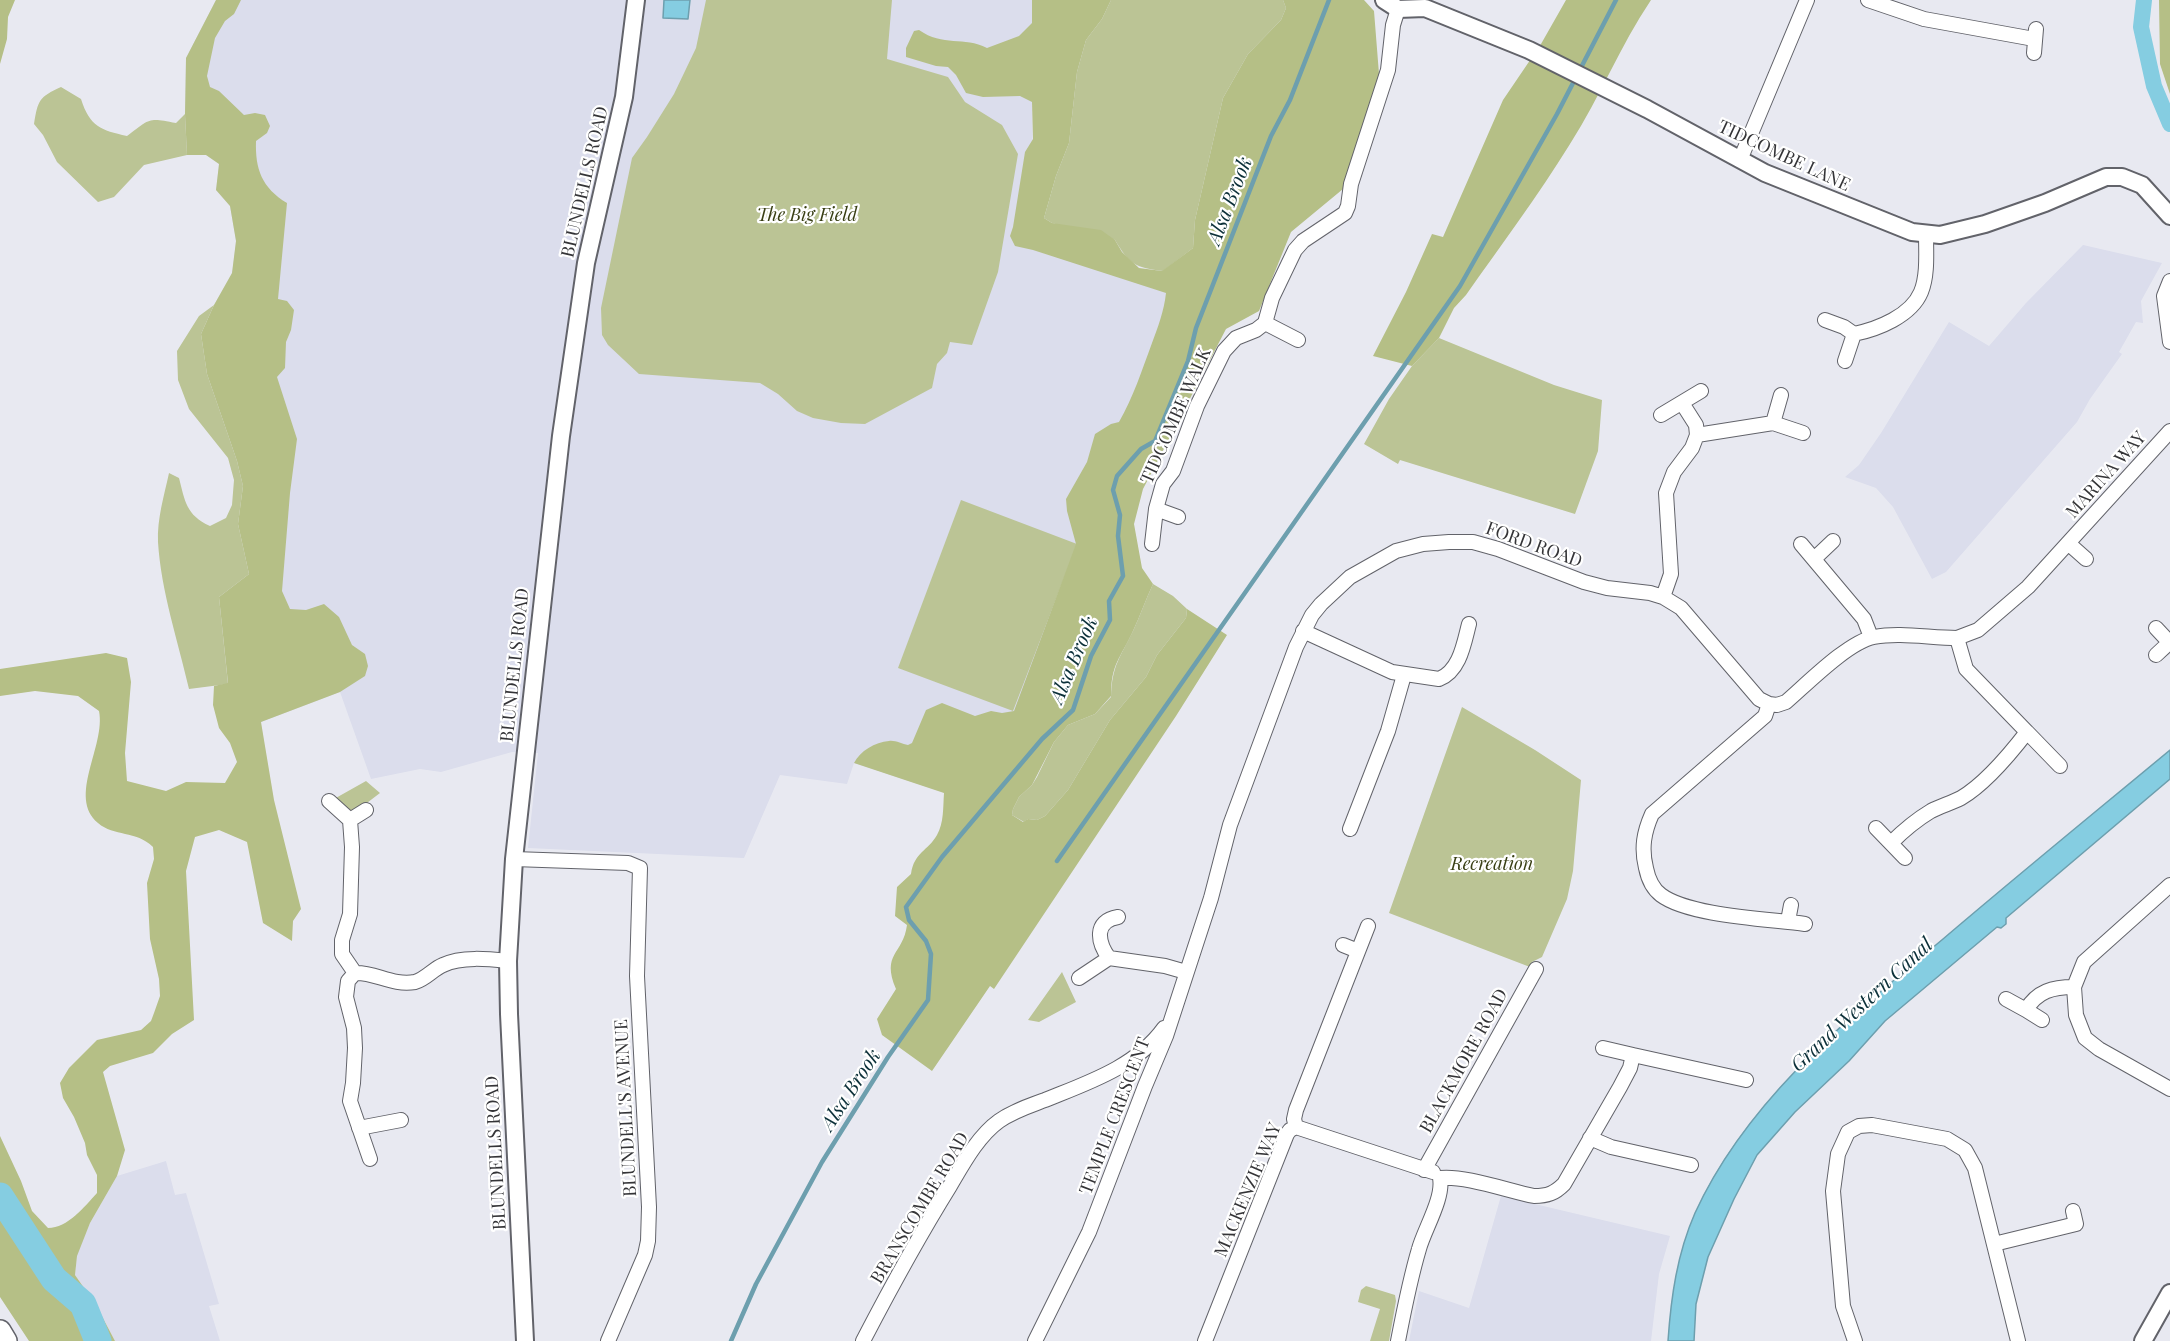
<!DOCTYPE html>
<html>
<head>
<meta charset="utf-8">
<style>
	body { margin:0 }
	canvas { display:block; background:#e8e9f1 }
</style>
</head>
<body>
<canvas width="2170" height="1341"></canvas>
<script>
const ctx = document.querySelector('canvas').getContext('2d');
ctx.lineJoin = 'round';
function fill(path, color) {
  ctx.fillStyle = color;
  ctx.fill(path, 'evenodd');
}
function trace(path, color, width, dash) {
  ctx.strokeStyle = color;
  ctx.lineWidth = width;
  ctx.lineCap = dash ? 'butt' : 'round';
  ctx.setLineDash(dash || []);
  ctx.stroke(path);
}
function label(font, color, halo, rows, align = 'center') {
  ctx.font = font + ' "Playfair Display",serif';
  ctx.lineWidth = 4.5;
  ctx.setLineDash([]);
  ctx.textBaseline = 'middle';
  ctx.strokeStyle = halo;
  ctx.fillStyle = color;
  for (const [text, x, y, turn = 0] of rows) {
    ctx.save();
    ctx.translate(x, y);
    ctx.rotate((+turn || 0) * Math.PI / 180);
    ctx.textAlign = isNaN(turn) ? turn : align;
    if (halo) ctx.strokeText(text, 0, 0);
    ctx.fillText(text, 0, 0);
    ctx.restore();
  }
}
fill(new Path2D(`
	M216 0H1032L1033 249 1180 297 979 804 854 763 847 784 780 775 744 858 528 848 538 753 512 752 441 772 420 769 371 779 340 692 261 722 243 486 214 305 232 274 236 241 230 206 216 190 219 164 206 155H187L185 114 186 58Z
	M2083 245 2162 263 2141 301 2143 323 2136 322 2119 352 2122 354 2090 399 2077 422 1946 572 1932 579 1893 507 1876 488 1845 477 1859 465 1881 433 1949 322 1989 346 2026 303Z
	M166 1161 175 1195 186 1193 219 1304 209 1306 220 1341H115L96 1305 75 1275 77 1254 90 1223 117 1176Z
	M1501 1196 1670 1236 1659 1274 1651 1341H1409L1419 1291 1469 1308Z`), '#dbddec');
fill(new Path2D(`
	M706 0H892L887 59 948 77 965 102 1002 125 1018 154 998 272 972 345 950 342 947 353 937 364 932 388 865 424 841 423 813 418 797 411 778 394 760 383 639 374 608 345 602 335 601 308 632 158 647 137 674 94 696 48Z
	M1111 0H1283L1286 8 1281 20 1248 54 1223 98 1195 220 1193 248 1163 271C1136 268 1129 264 1115 240L1052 223 1044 218 1056 176 1069 143 1077 72 1086 40 1102 19Z
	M61 87 81 99C90 127 101 130 127 136 150 119 147 117 176 123L185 114 187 155 144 165 114 197 98 202 57 162 43 135 34 124C38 100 39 97 61 87Z
	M214 305 201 334 207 374 237 461 243 486 238 524 249 574 219 597 228 684 189 689C178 641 161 591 158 542 157 519 164 496 169 473L179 478C185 501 186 515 210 526L226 518 232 505 234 480 228 458 189 409 178 380 177 351 199 316Z
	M1439 338 1554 385 1602 400 1598 451 1575 514 1400 460 1398 464 1364 444 1389 399 1412 366Z
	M961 500 1077 544 1013 711 898 668Z
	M1153 584 1173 596 1187 609 1186 618 1157 655 1146 677 1110 720 1068 790 1045 816 1037 820 1028 819 1024 822 1012 815 1013 809 1019 797 1032 785 1037 777 1054 742 1068 725 1095 714 1111 697C1112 665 1120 658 1133 631 1140 616 1146 599 1153 584Z
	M1462 707 1535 750 1581 780 1573 871 1567 899 1542 957 1532 962 1530 967 1389 913Z
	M366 781 380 793 359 809 343 811 334 799Z
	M1062 972 1076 1002 1039 1022 1028 1020Z
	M1366 1286 1395 1295 1396 1301 1389 1341H1370L1380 1309 1358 1302 1361 1290Z`), '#bbc495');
fill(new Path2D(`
	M0 0H15L8 17 7 39 0 64Z
	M216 0H241L234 14 225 21 215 38 207 76 210 87 219 91 244 115 255 113 265 115 270 126 267 133 256 141C255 169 262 188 287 203L278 299 287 301 294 310 291 330 286 342 285 368 277 377 297 439 290 493 282 591 290 609 306 610 324 604 339 617 352 645 365 654 368 666 365 676 340 692 261 722 274 800 301 909 293 921 292 941 263 923 247 842 219 830 195 837 186 871 194 1020 172 1034 153 1053 110 1066 103 1072 125 1150 117 1176 90 1223 77 1256 75 1275 96 1305 115 1341H29L0 1297V1136L21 1181 32 1211 48 1228C68 1228 84 1207 97 1193V1175L87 1155 85 1143 74 1117 63 1098 60 1083 69 1068 97 1040 141 1030 151 1021 154 1013 160 996 159 979 150 939 147 883 154 859 153 847C136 830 114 837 98 823 67 797 106 746 99 711L78 696 35 691 0 696V669L106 653 127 658 131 682 125 753 127 781 166 791 186 782 225 783 237 762 230 743 219 728 213 705 214 686 228 683 219 597 249 574 238 524 243 486 237 461 207 374 201 334 214 305 232 273 236 241 230 206 216 190 219 164 206 155H187L185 114 186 58Z
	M1032 0H1111L1102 19 1086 40 1077 72 1069 143 1056 176 1044 218 1052 223 1101 230 1115 240 1122 252 1139 268 1162 271 1193 248 1195 220 1223 98 1248 54 1281 20 1286 8 1283 0H1364L1374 11 1379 74 1343 189 1291 232 1259 311 1226 329 1143 489 1134 524 1142 568 1153 584C1146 599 1140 616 1133 631 1120 659 1111 664 1111 696L1095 714 1068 725 1054 742 1032 785 1019 797 1013 809 1012 815 1023 822 1028 819 1037 820 1045 816 1068 790 1110 720 1146 677 1157 655 1186 618 1187 609 1227 635 1176 716 994 989 990 986 932 1071 882 1035 877 1019 896 989C881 953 903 955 907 925L895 916 897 887 911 874C914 852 928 851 937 835 944 823 943 807 944 793L854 763C860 751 875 742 889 741 895 740 902 744 908 745L912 743 926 710 942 703 975 716 991 711 1002 713 1014 711 1076 544 1067 511 1066 499 1087 462 1095 434 1111 424 1119 422C1133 398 1142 370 1152 343 1158 327 1164 311 1166 293L1033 250 1015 246 1010 236 1013 227 1025 152 1033 139 1032 102 1020 96 983 97 966 93 956 75 948 67 936 66 906 57V48L914 31 919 30C943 47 964 36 987 48L1019 36 1032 23Z
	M1566 0H1651C1620 46 1600 97 1570 144 1538 196 1501 245 1466 295L1454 308 1439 338 1412 366 1373 356 1406 292 1432 234 1443 237 1503 100 1541 44Z
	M2159 0H2170V94L2160 64Z`), '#b5bf86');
const water = new Path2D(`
	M664 0H690L688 19 663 18Z
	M2170 750V779L2006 918V924L2001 928 1997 927 1885 1021 1849 1061 1795 1112 1757 1155 1734 1199 1708 1257 1696 1304 1694 1341H1668C1671 1297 1677 1254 1695 1213 1747 1099 1850 1017 1943 939 2018 875 2094 813 2170 750Z`);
fill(water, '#85cde1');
trace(water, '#6d9fae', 1.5);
trace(new Path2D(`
	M1057 861 1460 286 1557 114 1616 0
	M731 1341 756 1284 822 1162 888 1057 928 1000 931 954 926 941 909 920 906 907 942 857 1042 739 1073 710 1091 656 1110 620 1109 601 1123 576 1118 536 1120 515 1113 490 1117 476 1141 449 1155 441 1188 361 1196 328 1271 136 1290 100 1329 0`), '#6d9fae', 4.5);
trace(new Path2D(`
	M2144 0 2141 27 2154 86 2170 124`), '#85cde1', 16);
trace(new Path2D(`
	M0 1196 54 1279 83 1304 98 1341`), '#85cde1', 27);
const minor = new Path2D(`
	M1868 0 1924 19 2034 39
	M2034 53 2036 29
	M1740 160 1807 0
	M2170 281 2164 296 2170 342
	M1825 320 1844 327 1854 334
	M1265 323 1298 340
	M1845 361 1854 334C1878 329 1911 316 1921 292 1928 275 1926 252 1926 234
	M1682 403 1696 425 1697 435
	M1661 415 1701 391
	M1773 423 1781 395
	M1178 517 1156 509 1163 484 1173 471 1197 406 1224 351 1236 338 1256 330 1265 323 1272 298 1295 250 1303 241 1345 213 1348 206 1351 184 1388 70 1393 25 1398 9
	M2068 543 2086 559
	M1152 544 1156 509
	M1801 544 1864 619 1871 637
	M1814 559 1833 541
	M1663 597 1671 574 1666 493 1674 472 1692 448 1697 435 1773 423 1803 433
	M2156 628 2170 643
	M1303 631 1392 672 1439 679C1460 671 1464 643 1469 624
	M1957 638 1978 630 2028 587 2170 431
	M2156 655 2170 642
	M2027 732 2060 766
	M329 801 350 820 366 810
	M350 820 352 847 350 914 342 940V954L355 973C375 972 392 986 415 982 426 979 433 969 443 965 461 956 489 959 508 961
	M1876 828 1905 858
	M1350 829 1388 731 1404 675
	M514 859 628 863 640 868 637 976 649 1207 648 1241 645 1255 608 1341
	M2170 885 2084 962 2074 987 2076 1015 2085 1038 2099 1049 2170 1089
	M1118 917C1093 921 1098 943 1109 958L1165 966 1186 972
	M1788 921 1791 905
	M1805 924C1769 919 1689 916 1661 895 1653 889 1648 878 1646 868 1641 848 1644 832 1652 814L1765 716 1769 704 1777 705 1786 702C1807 684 1848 642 1874 637 1900 632 1930 638 1957 638L1966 669 2027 732C2010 754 1985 784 1961 798 1951 803 1941 806 1931 811 1916 820 1903 831 1891 843
	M1343 945 1358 951
	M355 973 348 981 346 997 354 1028 355 1048 353 1083 350 1101 370 1159
	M1079 978 1109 958
	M2006 999 2026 1010C2037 991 2053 987 2074 987
	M2026 1010 2042 1020
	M1603 1048 1633 1055
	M1296 1127 1433 1172
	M359 1128 401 1120
	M1590 1138 1611 1147 1691 1165
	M1424 1170 1536 969
	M1440 1178C1464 1175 1509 1191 1534 1196 1548 1196 1555 1193 1564 1184L1620 1087 1630 1068 1633 1055 1746 1080
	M1994 1244 2076 1224 2073 1211
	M863 1341C890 1289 919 1236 950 1186 963 1164 978 1136 999 1121 1013 1111 1029 1106 1045 1100 1087 1083 1136 1067 1164 1028
	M1035 1341 1089 1232 1145 1086 1166 1036 1211 898 1230 825 1296 647 1312 615 1321 604 1350 577 1396 551 1423 544 1449 542H1473L1498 549 1584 582 1607 588 1650 593 1663 597 1681 608 1759 699 1769 704
	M1205 1341 1287 1134 1290 1130 1296 1127 1294 1119 1296 1110 1368 926
	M1398 1341C1404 1310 1410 1279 1419 1249 1424 1230 1444 1198 1440 1178
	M1855 1341 1843 1306 1833 1191 1838 1154 1848 1132 1859 1126 1872 1125 1947 1139 1965 1150 1975 1168 2018 1341`);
const tertiary = new Path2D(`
	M1384 0 1398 9 1425 8 1529 50 1647 109 1765 173 1912 232 1940 235 1985 224 2045 203 2106 177H2122L2142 185 2170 216
	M525 1341 509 1014 508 961 514 859 561 436 586 263 624 97 636 0
	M2143 1341 2170 1293`);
const primary = new Path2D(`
	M0 1331 6 1341`);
trace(minor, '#62636a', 16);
trace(tertiary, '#62636a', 20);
trace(primary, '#62636a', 24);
trace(minor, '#fff', 14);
trace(tertiary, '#fff', 16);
trace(primary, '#fff', 21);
label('18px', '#343437', '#fff', [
	["TIDCOMBE LANE",1784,156,25],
	["BLUNDELLS ROAD",585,182,-77],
	["TIDCOMBE WALK",1176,416,-66],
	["MARINA WAY",2106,475,-48],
	["FORD ROAD",1534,545,20],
	["BLUNDELLS ROAD",515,665,-84],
	["BLACKMORE ROAD",1464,1061,-61],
	["BLUNDELL'S AVENUE",626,1108,-93],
	["TEMPLE CRESCENT",1115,1116,-69],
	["BLUNDELLS ROAD",496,1153,-93],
	["MACKENZIE WAY",1248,1190,-67],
	["BRANSCOMBE ROAD",920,1208,-59]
]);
label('italic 18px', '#393f14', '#fff', [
	["The Big Field",807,215],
	["Recreation",1492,864]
]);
label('italic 20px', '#0c3039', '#fff', [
	["Alsa Brook",1230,201,-69],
	["Alsa Brook",1074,660,-67],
	["Grand Western Canal",1862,1005,-43],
	["Alsa Brook",851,1090,-57]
]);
</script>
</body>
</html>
